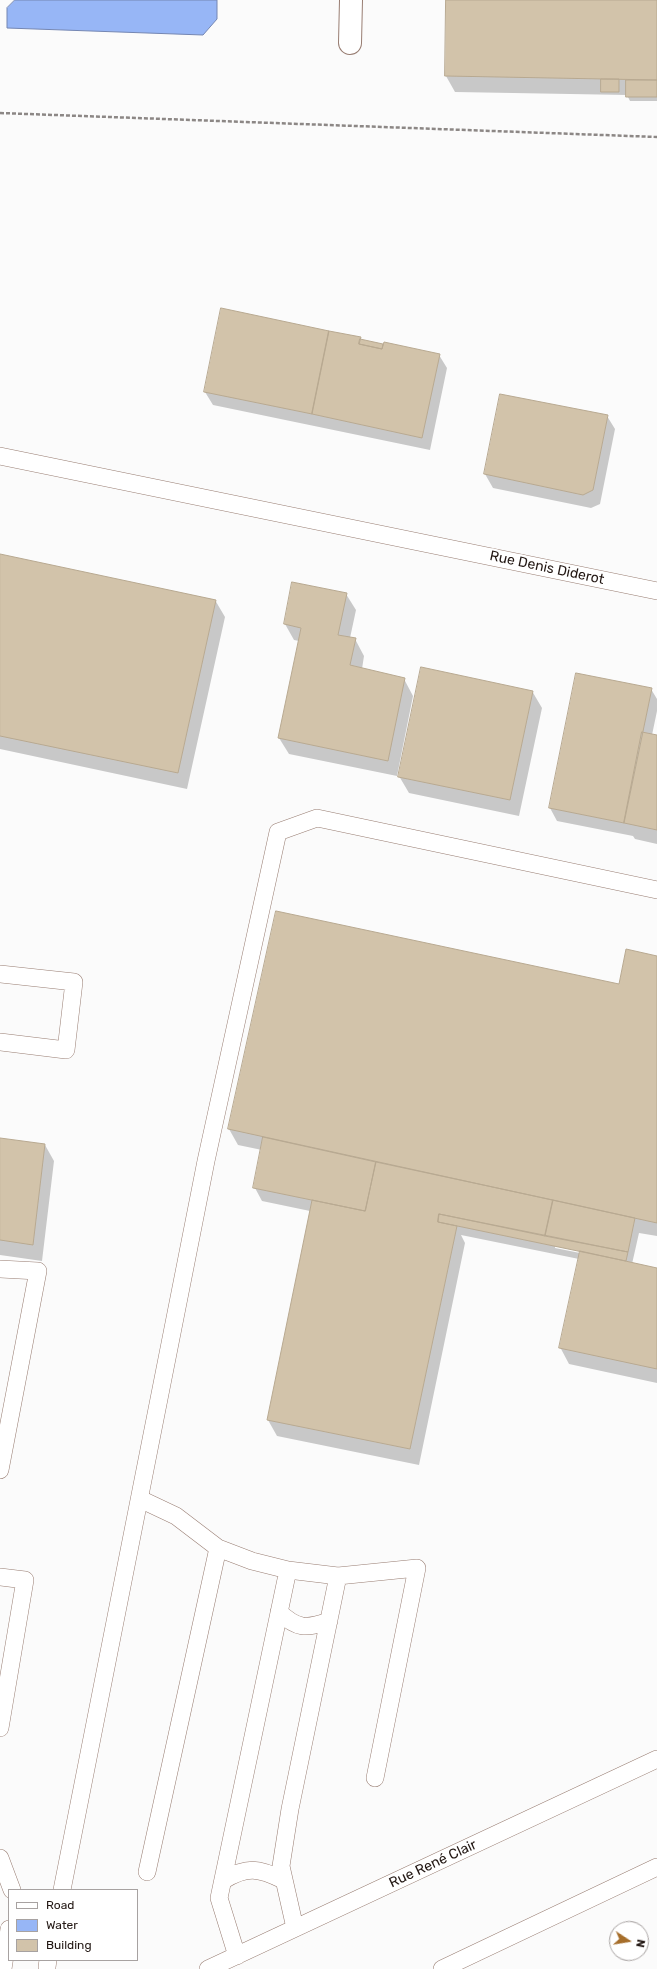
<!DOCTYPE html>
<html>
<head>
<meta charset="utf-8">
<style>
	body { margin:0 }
	#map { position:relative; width:657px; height:1969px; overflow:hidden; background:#fbfbfb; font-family:Rubik,sans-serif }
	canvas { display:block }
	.legend { position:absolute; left:8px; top:1889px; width:130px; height:72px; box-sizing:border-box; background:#fff; border:1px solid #a7a2a1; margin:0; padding:5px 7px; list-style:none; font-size:12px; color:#221713 }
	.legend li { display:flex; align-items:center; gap:8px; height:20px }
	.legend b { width:20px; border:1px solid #a7a2a1 }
	.north { position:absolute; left:609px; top:1921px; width:40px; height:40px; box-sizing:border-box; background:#fff; border:1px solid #a7a2a1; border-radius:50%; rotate:102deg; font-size:11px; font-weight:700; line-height:16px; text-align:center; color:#221713 }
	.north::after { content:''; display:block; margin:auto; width:14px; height:18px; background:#a66e2b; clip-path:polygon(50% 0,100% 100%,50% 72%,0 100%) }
</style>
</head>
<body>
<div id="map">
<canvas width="657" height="1969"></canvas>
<ul class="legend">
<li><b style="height:5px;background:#fff"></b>Road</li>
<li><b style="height:11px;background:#97b6f6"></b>Water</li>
<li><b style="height:11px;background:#d2c3aa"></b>Building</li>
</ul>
<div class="north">N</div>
</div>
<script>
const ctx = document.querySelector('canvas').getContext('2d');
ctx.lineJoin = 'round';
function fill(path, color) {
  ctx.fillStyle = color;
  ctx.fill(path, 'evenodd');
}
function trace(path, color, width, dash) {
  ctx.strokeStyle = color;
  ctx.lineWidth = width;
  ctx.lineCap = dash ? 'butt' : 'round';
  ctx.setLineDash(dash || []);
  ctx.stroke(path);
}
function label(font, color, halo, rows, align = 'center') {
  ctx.font = font + ' Rubik,sans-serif';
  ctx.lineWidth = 4;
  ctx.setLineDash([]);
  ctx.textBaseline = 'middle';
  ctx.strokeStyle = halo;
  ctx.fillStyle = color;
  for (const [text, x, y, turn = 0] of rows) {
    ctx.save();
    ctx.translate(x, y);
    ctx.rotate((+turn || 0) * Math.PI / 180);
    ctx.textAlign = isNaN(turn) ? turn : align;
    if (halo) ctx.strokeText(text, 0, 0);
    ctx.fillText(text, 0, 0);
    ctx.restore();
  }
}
const water = new Path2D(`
	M15 0H217V19L203 35 7 28V8Z`);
fill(water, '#97b6f6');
trace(water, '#7486b2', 1);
fill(new Path2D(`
	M447 0H657V101H630L627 95 455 92 446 76Z
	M360 338 361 340 439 355 447 368 430 450 213 405 205 392Z
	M501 395 607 416 615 429 600 504 591 508 493 488 485 474Z
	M0 555 215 600 225 617 187 789 0 749Z
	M346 594 356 610 350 638 355 639 364 656 362 669 404 679 413 696 397 776 289 754 279 738 299 641 294 640 285 624Z
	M651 689 657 699V711L652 735 657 736V844L635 839 633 836 557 821 550 808Z
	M532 691 542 708 519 816 409 793 399 776Z
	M657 957V1236L639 1233 632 1264 657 1269V1383L569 1364 560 1347 579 1259 461 1235 465 1243 419 1465 277 1436 268 1420 310 1211 262 1201 255 1188 262 1150 238 1145 229 1129 619 985ZM555 1246 581 1251 580 1253 555 1248Z
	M0 1139 45 1145 54 1161 42 1261 0 1255Z`), '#0003');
const building = new Path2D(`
	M446 0H657V80L445 76Z
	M601 79H619V92H601Z
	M626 80H657V97H626Z
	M221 308 329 331 312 414 204 392Z
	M329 331 361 337 359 344 382 349 384 342 440 354 422 438 312 414Z
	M360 339 383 344 382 349 359 344Z
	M500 394 608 415 593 490 583 495 484 474Z
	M0 554 216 600 178 773 0 736Z
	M292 582 347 593 338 635 356 638 350 665 405 678 388 761 278 738 301 628 284 624Z
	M421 667 533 691 510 800 398 777Z
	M576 673 652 688 624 823 549 808Z
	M642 732 657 735V830L624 823Z
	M276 911 619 984 626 949 657 956V1223L228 1129Z
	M263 1137 376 1162 365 1211 253 1188Z
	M0 1138 45 1144 33 1245 0 1240Z
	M376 1162 553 1200 545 1236 439 1214 438 1222 457 1226 410 1449 267 1420 312 1200 365 1211Z
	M553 1200 635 1218 628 1252 545 1236Z
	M439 1214 628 1252 626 1261 438 1222Z
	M580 1251 657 1268V1369L559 1348Z`);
fill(building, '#d2c3aa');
trace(building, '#b8a991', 1);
const service = new Path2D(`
	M0 456 657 591
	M0 974 74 982 66 1050 0 1042
	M0 1269 38 1271 0 1470
	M140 1499 176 1516 218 1548 252 1561 288 1570 338 1576 417 1568 375 1778
	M0 1577 25 1580 0 1728
	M279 1612C297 1629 306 1629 329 1621
	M0 1858 12 1890
	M147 1872 218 1548
	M224 1880C247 1866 259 1868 283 1880
	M62 1890 206 1161 278 832 317 818 657 890
	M295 1928 281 1866 290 1809 338 1576
	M237 1956 219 1898 288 1570
	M47 1967 48 1960
	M3 1969 9 1929
	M208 1969 657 1759
	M442 1969 657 1867`);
const minor = new Path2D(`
	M350 43 351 0`);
trace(service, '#987d72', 18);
trace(minor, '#987d72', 24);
trace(new Path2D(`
	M0 113 657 137`), '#8c8785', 2.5, [4, 2]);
trace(service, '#fff', 17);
trace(minor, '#fff', 22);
label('14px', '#221713', '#fff', [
	["Rue Denis Diderot",547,568,12],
	["Rue René Clair",433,1864,-25]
]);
</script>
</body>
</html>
